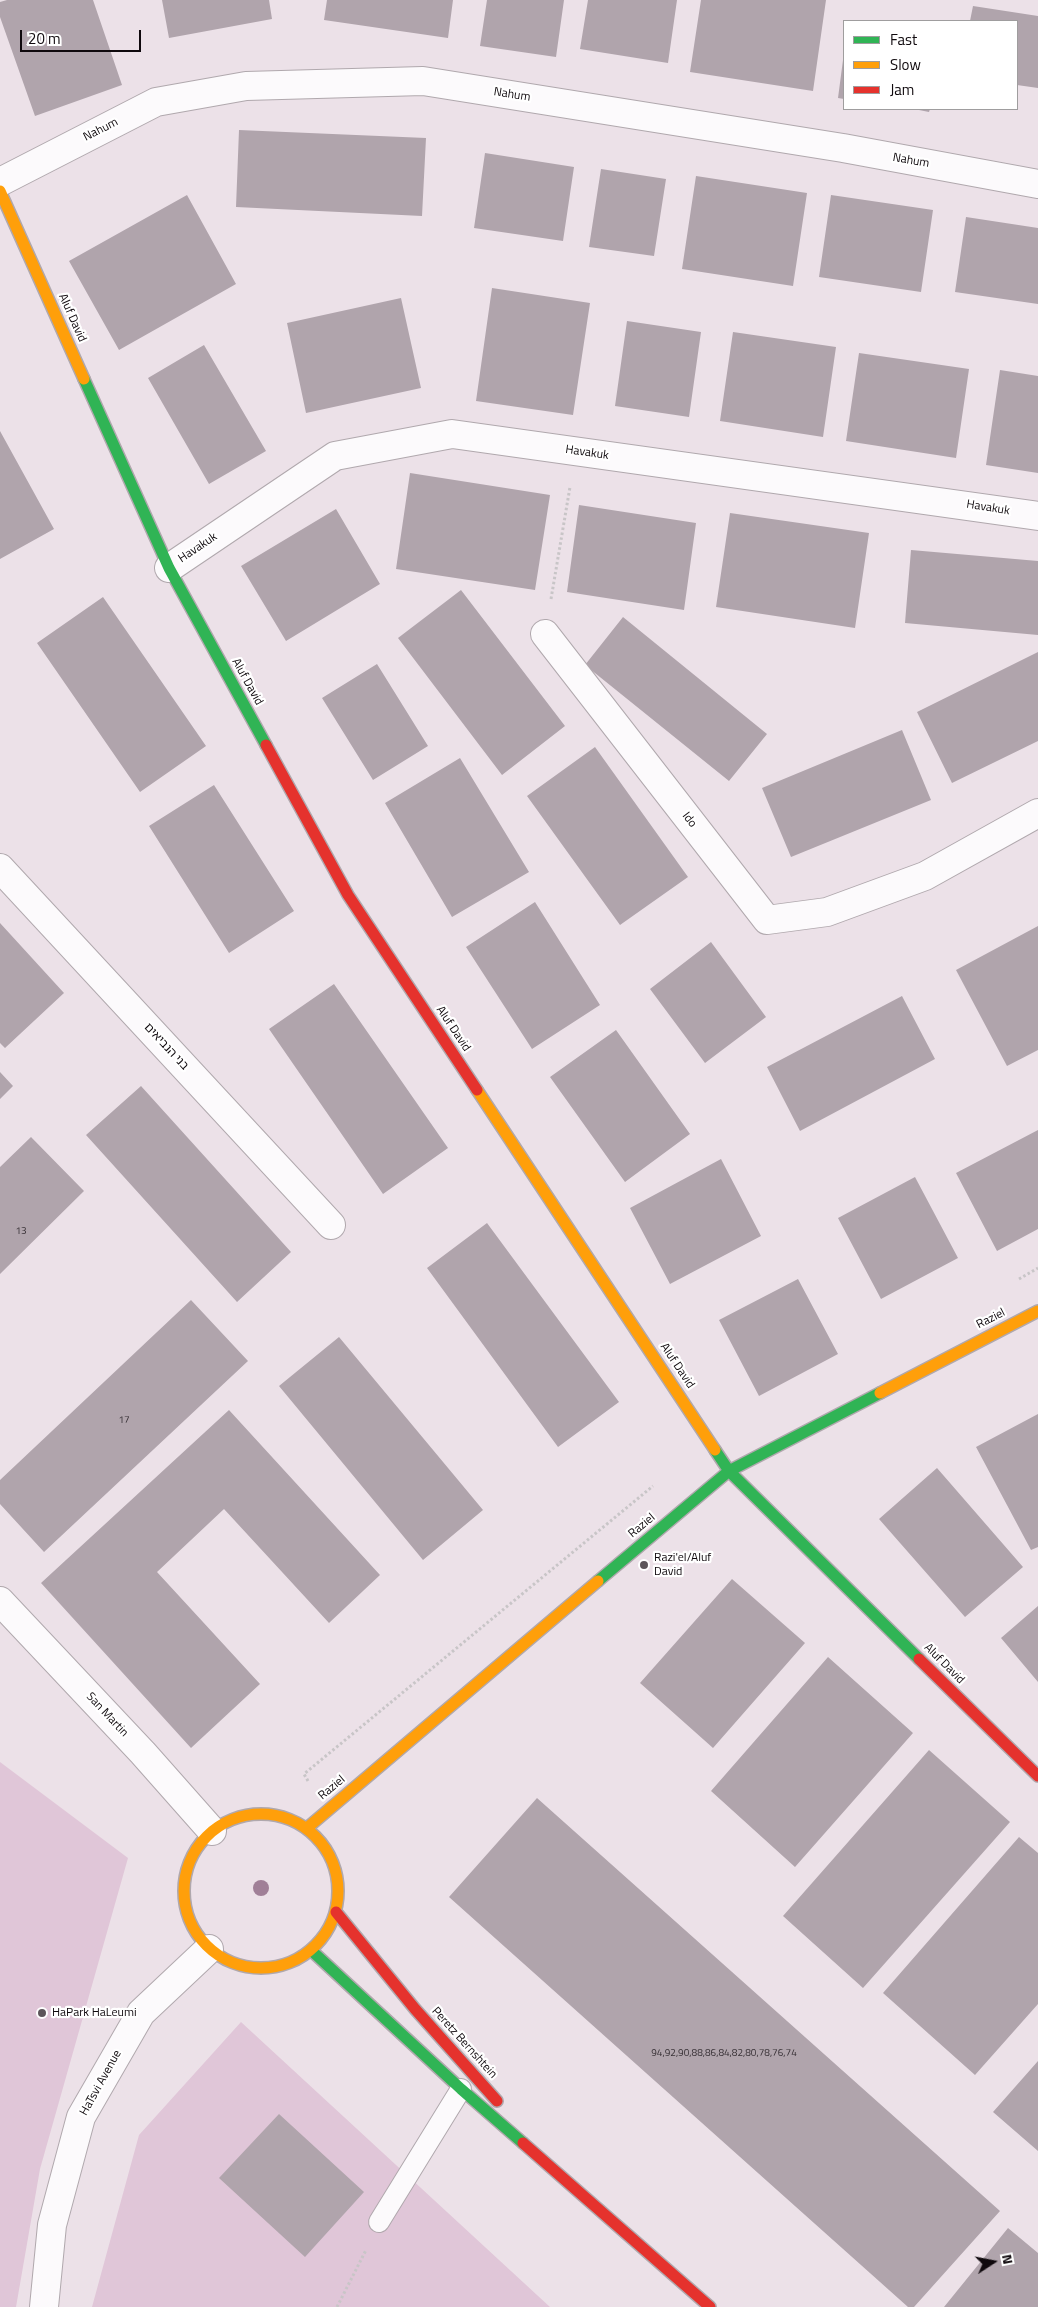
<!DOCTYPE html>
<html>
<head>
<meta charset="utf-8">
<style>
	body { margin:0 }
	#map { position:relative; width:1038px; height:2307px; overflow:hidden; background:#ece1e8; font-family:"Titillium Web",sans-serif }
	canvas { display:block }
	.legend { position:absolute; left:843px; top:20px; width:175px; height:90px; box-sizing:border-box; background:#fff; border:1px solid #9f9d9e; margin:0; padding:6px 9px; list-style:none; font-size:15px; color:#0f090d }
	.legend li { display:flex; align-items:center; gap:10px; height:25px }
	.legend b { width:25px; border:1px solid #9f9d9e }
	.north { position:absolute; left:968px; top:2237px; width:50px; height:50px; -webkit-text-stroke:4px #fff; paint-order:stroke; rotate:79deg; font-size:14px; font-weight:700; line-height:20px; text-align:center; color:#0f090d }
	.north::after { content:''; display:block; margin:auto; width:18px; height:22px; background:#0f090d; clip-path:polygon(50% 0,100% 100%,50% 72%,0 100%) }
	.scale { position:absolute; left:20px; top:30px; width:121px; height:22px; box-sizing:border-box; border:2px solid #0f090d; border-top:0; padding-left:6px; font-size:15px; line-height:18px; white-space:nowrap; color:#0f090d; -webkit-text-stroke:4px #fff; paint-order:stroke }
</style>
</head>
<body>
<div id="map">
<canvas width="1038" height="2307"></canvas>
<ul class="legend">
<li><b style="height:6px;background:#30b455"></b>Fast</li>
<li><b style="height:6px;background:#ff9f0a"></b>Slow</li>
<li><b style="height:6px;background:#e5322d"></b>Jam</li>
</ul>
<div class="north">N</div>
<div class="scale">20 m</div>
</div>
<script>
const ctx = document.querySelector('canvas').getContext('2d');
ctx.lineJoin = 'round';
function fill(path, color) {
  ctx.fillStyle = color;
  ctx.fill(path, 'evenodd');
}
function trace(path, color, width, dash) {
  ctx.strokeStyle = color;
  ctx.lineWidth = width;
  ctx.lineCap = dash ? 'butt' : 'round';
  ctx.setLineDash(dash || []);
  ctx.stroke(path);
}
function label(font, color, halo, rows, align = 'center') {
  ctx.font = font + ' "Titillium Web","Noto Sans Hebrew",sans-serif';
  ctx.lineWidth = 4.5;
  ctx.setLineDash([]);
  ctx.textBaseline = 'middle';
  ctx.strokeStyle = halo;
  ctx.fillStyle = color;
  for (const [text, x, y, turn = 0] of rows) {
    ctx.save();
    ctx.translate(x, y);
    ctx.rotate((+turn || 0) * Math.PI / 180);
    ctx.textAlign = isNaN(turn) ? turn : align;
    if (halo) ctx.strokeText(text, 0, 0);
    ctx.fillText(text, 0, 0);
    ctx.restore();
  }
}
fill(new Path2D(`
	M0 1762 128 1858 40 2169 16 2307H0Z
	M241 2022 550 2307H92L139 2135Z`), '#e0c6d8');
fill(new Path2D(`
	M7 0H93L122 85 35 116 0 17V2Z
	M162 0H269L272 19 169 38Z
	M327 0H453L448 38 324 20Z
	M487 0H564L556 57 480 46Z
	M588 0H677L668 63 580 49Z
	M701 0H826L813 91 690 72Z
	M973 6 1038 16V88L1017 85V21H970Z
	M843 60H844V99L838 98Z
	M914 109H930L929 112Z
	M239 130 426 138 422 216 236 207Z
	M485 153 574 167 563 241 474 228Z
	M601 169 666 179 654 256 589 247Z
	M696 176 807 193 793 286 682 269Z
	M187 195 236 284 119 350 69 261Z
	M831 195 933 210 921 292 819 277Z
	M966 217 1038 228V304L955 292Z
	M492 288 590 303 573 415 476 401Z
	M401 298 421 388 306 413 287 323Z
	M627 321 701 332 689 417 615 406Z
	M733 332 836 347 823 437 720 421Z
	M204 345 266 451 209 484 148 378Z
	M859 353 969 369 956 458 846 441Z
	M1000 370 1038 376V473L986 465Z
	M0 431 54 529 0 559Z
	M410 473 550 495 535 590 396 569Z
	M579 505 696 523 684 610 567 592Z
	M336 509 380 584 286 641 241 566Z
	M730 513 869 533 855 628 716 607Z
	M911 550 1038 561V635L905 623Z
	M461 590 565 726 502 775 398 638Z
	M103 597 206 746 140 792 37 643Z
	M623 617 767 734 729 781 585 665Z
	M1038 652V741L952 783 917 712Z
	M377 664 428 746 373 780 322 698Z
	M902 730 931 800 791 857 762 788Z
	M595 747 688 877 620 925 527 796Z
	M460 758 529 872 452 917 385 803Z
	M214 785 294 911 229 953 149 826Z
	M535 902 600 1005 532 1049 466 947Z
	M0 923 64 993 5 1048 0 1043Z
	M1038 926V1050L1007 1066 956 970Z
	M711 942 766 1017 705 1063 650 989Z
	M334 984 448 1148 383 1194 269 1029Z
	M902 996 935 1059 800 1131 767 1067Z
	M616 1030 690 1134 625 1182 550 1077Z
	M0 1072 13 1086 0 1099Z
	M141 1086 291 1252 237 1302 86 1135Z
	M1038 1130V1229L997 1251 956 1173Z
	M31 1137 84 1191 0 1274V1167Z
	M721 1159 761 1236 670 1284 630 1208Z
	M915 1177 958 1258 881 1299 838 1218Z
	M487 1223 619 1402 558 1447 427 1268Z
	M798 1279 838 1354 759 1396 719 1320Z
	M191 1300 248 1361 44 1552 0 1504V1480Z
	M339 1337 483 1510 423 1560 279 1386Z
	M229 1410 380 1575 329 1623 224 1509 157 1572 260 1684 191 1748 41 1583Z
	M1038 1414V1547L1031 1550 976 1447Z
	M937 1468 1023 1567 965 1617 879 1519Z
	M732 1579 805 1643 713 1748 640 1683Z
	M1038 1606V1682L1001 1638Z
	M828 1657 913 1733 795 1867 711 1791Z
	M929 1750 1010 1822 863 1988 783 1916Z
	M537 1798 1000 2211 914 2307H908L449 1897Z
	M1019 1837 1038 1853V2004L975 2075 883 1993Z
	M1038 2061V2151L993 2112Z
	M279 2114 364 2192 305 2257 219 2178Z
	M1008 2228 1038 2253V2307H944Z`), '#b0a4ac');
const lane = new Path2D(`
	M379 2222 461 2089`);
const street = new Path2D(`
	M0 182 156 102 246 86 423 81 843 148 1038 184
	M169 568 335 456 452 434 1038 516
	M545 634 767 920 827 912 925 876 1038 813
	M0 868 331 1225
	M0 1601 143 1753 212 1831
	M44 2307 52 2225 81 2117 141 2013 209 1949`);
const fast = new Path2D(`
	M84 379 169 568 266 745
	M715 1450 729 1471 919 1659
	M598 1581 729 1471 880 1393
	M312 1951 461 2089 523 2143`);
const slow = new Path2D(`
	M0 191 84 379
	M477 1090 715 1450
	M880 1393 1038 1311
	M184 1891a77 77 0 1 1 154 0a77 77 0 1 1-154 0Z
	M307 1828 598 1581`);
const jam = new Path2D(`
	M266 745 348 895 477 1090
	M919 1659 1038 1776
	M336 1912 415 2009 497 2101
	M523 2143 710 2307`);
trace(lane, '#b0a8ad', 22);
trace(street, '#b0a8ad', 30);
trace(fast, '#b0a8ad', 14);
trace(slow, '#b0a8ad', 14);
trace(jam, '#b0a8ad', 14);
trace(new Path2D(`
	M551 599 570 487
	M1019 1279 1038 1268
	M308 1781 304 1774 653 1486
	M337 2307 366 2250`), '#c8c5c7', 3, [2.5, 2.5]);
trace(lane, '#fcfafc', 20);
trace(street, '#fcfafc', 28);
trace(fast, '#30b455', 11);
trace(slow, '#ff9f0a', 11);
trace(jam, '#e5322d', 11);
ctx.fillStyle = '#a07f97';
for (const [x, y] of [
	[261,1888]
]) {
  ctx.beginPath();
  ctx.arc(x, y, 8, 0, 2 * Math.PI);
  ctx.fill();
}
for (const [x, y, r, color] of [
	[644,1565,5,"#5c555a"],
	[42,2013,5,"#5c555a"]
]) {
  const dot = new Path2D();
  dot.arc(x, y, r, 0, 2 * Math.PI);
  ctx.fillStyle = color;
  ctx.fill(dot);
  trace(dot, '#fff', 2);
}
label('10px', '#373035', null, [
	["13",21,1232],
	["17",124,1421],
	["94,92,90,88,86,84,82,80,78,76,74",724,2054]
]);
label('12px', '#0f090d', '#fff', [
	["Nahum",512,95,9],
	["Nahum",101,130,-27],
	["Nahum",911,161,10],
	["Aluf David",72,318,66],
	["Havakuk",587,453,8],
	["Havakuk",988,508,9],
	["Havakuk",198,548,-34],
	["Aluf David",247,682,61],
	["Ido",689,820,52],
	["Aluf David",453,1029,56],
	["בני הנביאים",166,1047,47],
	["Raziel",991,1319,-27],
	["Aluf David",677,1366,56],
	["Raziel",642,1526,-40],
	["Aluf David",944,1664,45],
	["San Martin",107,1715,47],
	["Raziel",332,1788,-40],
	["Peretz Bernshtein",464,2043,48],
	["HaTsvi Avenue",101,2083,-61]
]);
label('12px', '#0f090d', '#fff', [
	["Razi'el/Aluf",654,1558],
	["David",654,1572],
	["HaPark HaLeumi",52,2013]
], 'left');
</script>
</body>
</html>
